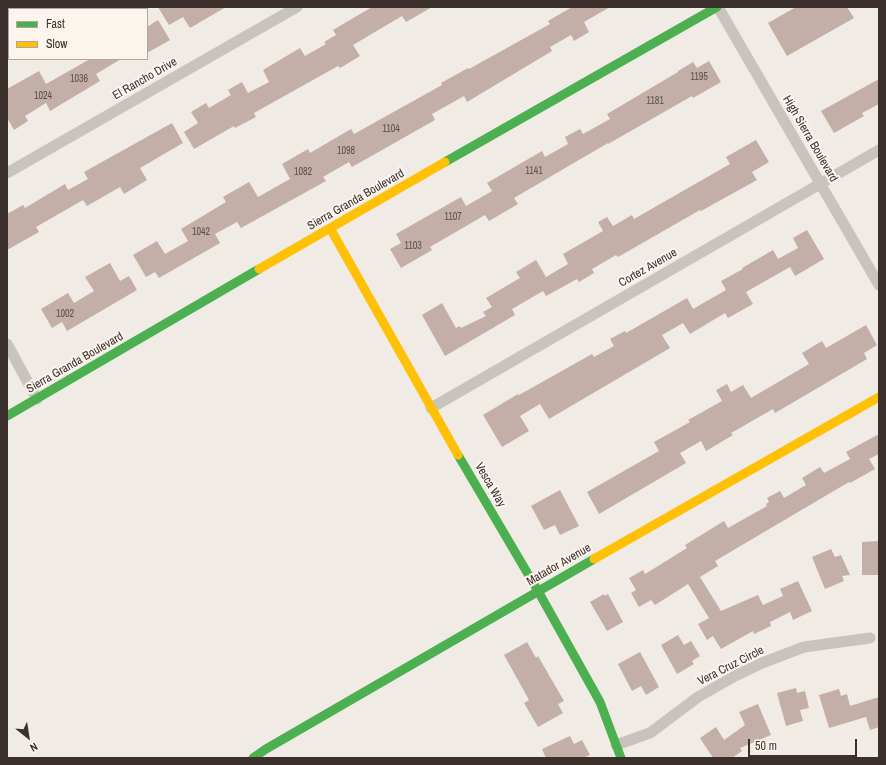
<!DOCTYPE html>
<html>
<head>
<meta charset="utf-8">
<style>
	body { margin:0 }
	#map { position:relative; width:886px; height:765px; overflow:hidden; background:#f0ebe5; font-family:"Archivo Narrow",sans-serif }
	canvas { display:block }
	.frame { position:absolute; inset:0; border:8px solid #3b302b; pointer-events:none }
	.legend { position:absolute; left:8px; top:8px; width:140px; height:52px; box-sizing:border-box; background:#fbf5ee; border:1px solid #aea6a0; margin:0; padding:5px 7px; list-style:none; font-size:12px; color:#3b302b }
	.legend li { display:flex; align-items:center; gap:8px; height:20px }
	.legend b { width:20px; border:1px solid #aea6a0 }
	.north { position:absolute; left:8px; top:717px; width:40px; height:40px; -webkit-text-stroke:3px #fbf5ee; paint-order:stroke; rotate:150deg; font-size:11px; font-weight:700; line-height:16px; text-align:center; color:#3b302b }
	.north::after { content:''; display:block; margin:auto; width:14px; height:18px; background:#3b302b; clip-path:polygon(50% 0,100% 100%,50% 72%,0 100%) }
	.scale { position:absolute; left:748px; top:739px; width:109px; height:18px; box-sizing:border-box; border:2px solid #3b302b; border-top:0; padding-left:5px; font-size:12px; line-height:14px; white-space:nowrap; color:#3b302b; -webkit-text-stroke:3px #fbf5ee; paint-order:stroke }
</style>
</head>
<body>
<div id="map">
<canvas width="886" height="765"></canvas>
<div class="frame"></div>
<ul class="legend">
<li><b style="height:5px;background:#4caf50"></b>Fast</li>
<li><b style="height:5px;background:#ffc107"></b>Slow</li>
</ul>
<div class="north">N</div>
<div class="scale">50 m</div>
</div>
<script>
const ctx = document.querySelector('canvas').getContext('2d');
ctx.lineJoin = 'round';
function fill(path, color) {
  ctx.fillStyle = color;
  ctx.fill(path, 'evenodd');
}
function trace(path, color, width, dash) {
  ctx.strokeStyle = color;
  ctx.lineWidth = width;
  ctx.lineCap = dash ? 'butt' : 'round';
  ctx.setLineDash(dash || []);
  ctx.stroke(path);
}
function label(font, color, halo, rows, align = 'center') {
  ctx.font = font + ' "Archivo Narrow",sans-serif';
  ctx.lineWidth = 4;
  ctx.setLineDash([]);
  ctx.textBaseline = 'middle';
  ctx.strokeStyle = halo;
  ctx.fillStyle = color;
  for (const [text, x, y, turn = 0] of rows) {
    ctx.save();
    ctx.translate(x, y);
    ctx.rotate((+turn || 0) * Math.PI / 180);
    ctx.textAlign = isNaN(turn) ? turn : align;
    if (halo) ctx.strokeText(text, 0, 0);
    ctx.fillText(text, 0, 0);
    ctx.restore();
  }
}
fill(new Path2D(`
	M158 7H226L190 28 183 17 169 25Z
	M372 7H432L406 22 402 16 353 45 360 56 340 68 338 66 254 113 256 117 235 128 234 126 194 149 184 132 198 123 191 112 206 103 209 108 231 95 228 90 242 82 248 93 269 82 263 70 300 48 305 56 326 44 324 42 336 35 333 30Z
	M572 7H610L584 22 589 32 574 41 571 35 550 47 552 51 467 102 464 96 432 114 435 120 352 167 349 162 323 177 326 181 241 228 237 222 215 234 220 243 159 278 155 272 146 277 133 255 157 241 165 254 188 241 181 229 226 202 223 197 249 182 258 197 290 179 282 164 308 149 310 153 351 129 354 134 442 85 441 83 468 68 469 69 550 24 548 21Z
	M796 7H847L854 18 787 56 768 23Z
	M158 20 170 40 147 53V27Z
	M90 59H121L96 74 100 81 50 111 46 103 25 116 28 121 14 130 7 118V89L39 71 46 84Z
	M709 61 721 82 693 98 692 96 608 144V143L555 174 514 198 518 204 489 221 485 215 430 247 432 250 401 268 390 249 401 243 396 234 461 197 466 206 492 191 487 183 542 151 545 157 568 144 565 137 580 129 583 134 610 119 607 114 678 72V71L693 62 697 68Z
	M879 79V104L862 113 864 116 834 133 821 111Z
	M172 123 183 143 140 168 147 180 124 194 120 187 87 206 83 200 36 227 39 232 7 250V214L23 205 25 208 65 184 68 190 88 179 84 172Z
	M756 140 769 162 752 172 757 180 701 211 700 210 618 257 616 255 592 269 594 273 579 282 577 279 546 296 543 291 531 298 512 309 515 315 445 356 422 315 442 303 456 328 460 326 461 328 486 316 483 312 492 307 486 298 520 278 516 272 536 260 546 277 568 264 563 254 603 231 598 222 607 217 613 226 632 215 634 219 730 164 726 157Z
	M807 230 824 259 795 276 790 267 746 292 753 304 728 318 725 313 690 334 683 323 662 335 670 348 549 419 540 404 520 416 529 431 502 447 483 415 518 394 519 395 592 354 594 357 614 346 610 339 625 331 626 333 687 298 693 309 726 290 721 281 743 269 742 268 773 250 778 259 798 248 793 238Z
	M110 263 120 281 129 276 137 290 67 331 62 322 52 328 41 309 68 293 74 303 94 291 85 277Z
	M866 325 877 345 864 353 867 359 775 413 773 409 731 433 733 435 706 451 701 441 680 453 686 463 599 514 587 492 659 451 654 442 690 422 688 420 722 401 716 390 727 384 731 392 743 385 751 398 809 364 802 353 822 341 826 348Z
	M879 434V454L869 459 875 469 850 483 849 482 715 561 718 566 700 577 721 611 758 595 763 605 783 596 780 589 798 581 812 611 793 620 790 612 770 622 771 626 754 634 753 631 721 649 713 636 707 640 698 624 709 618 688 584 655 605 651 600 639 607 631 593 636 590 629 578 643 570 645 574 687 548 685 545 724 521 728 528 767 506 766 504 769 502 767 498 780 491 784 498 806 485 802 478 820 467 824 473 850 459 846 452Z
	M560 490 579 526 560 535 555 525 544 530 531 506Z
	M879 541V575H862V542Z
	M831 549 835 557 841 555 850 575 842 576 844 581 825 589 812 557Z
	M604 594 605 596 608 594 623 622 607 631 590 602Z
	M678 635 684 645 691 641 700 656 692 661 694 664 677 674 661 645Z
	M527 642 536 658 538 656 564 701 558 704 563 713 538 727 524 703 529 700 504 655Z
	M640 652 659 687 646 695 641 686 632 691 618 664Z
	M796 688 797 693 805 691 809 708 800 710 803 721 786 726 777 693Z
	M839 689 841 696 847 694 850 706 879 697V727L870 730 866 717 829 728 819 695Z
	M758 704 771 735 740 748 742 751 732 758H713L700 738 716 727 724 740 745 725 739 712Z
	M570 736 574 744 582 740 590 755 583 758H546L542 749Z`), '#c3afa7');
trace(new Path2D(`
	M718 7 879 285
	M7 173 297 7
	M7 344 37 399
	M431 408 879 150
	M616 745 650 733 698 697 735 676 762 663 804 647 870 638`), '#c9c3be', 11);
trace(new Path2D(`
	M445 162 717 7
	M7 416 259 269
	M458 455 538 591 600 702 621 758
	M253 758 266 749 594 559`), '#4caf50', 9);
trace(new Path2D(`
	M330 228 458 455
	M259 269 445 162
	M594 559 879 397`), '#ffc107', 9);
label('10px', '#5d504a', null, [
	["1195",699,77],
	["1036",79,79],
	["1024",43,96],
	["1181",655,101],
	["1104",391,129],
	["1098",346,151],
	["1141",534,171],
	["1082",303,172],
	["1107",453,217],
	["1042",201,232],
	["1103",413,246],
	["1002",65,314]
]);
label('12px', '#3b302b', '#fbf5ee', [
	["El Rancho Drive",145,79,-30],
	["High Sierra Boulevard",810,139,60],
	["Sierra Granda Boulevard",356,200,-30],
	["Cortez Avenue",648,268,-30],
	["Sierra Granda Boulevard",75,363,-30],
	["Vesca Way",490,485,60],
	["Matador Avenue",559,565,-30],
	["Vera Cruz Circle",731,666,-27]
]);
</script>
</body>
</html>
